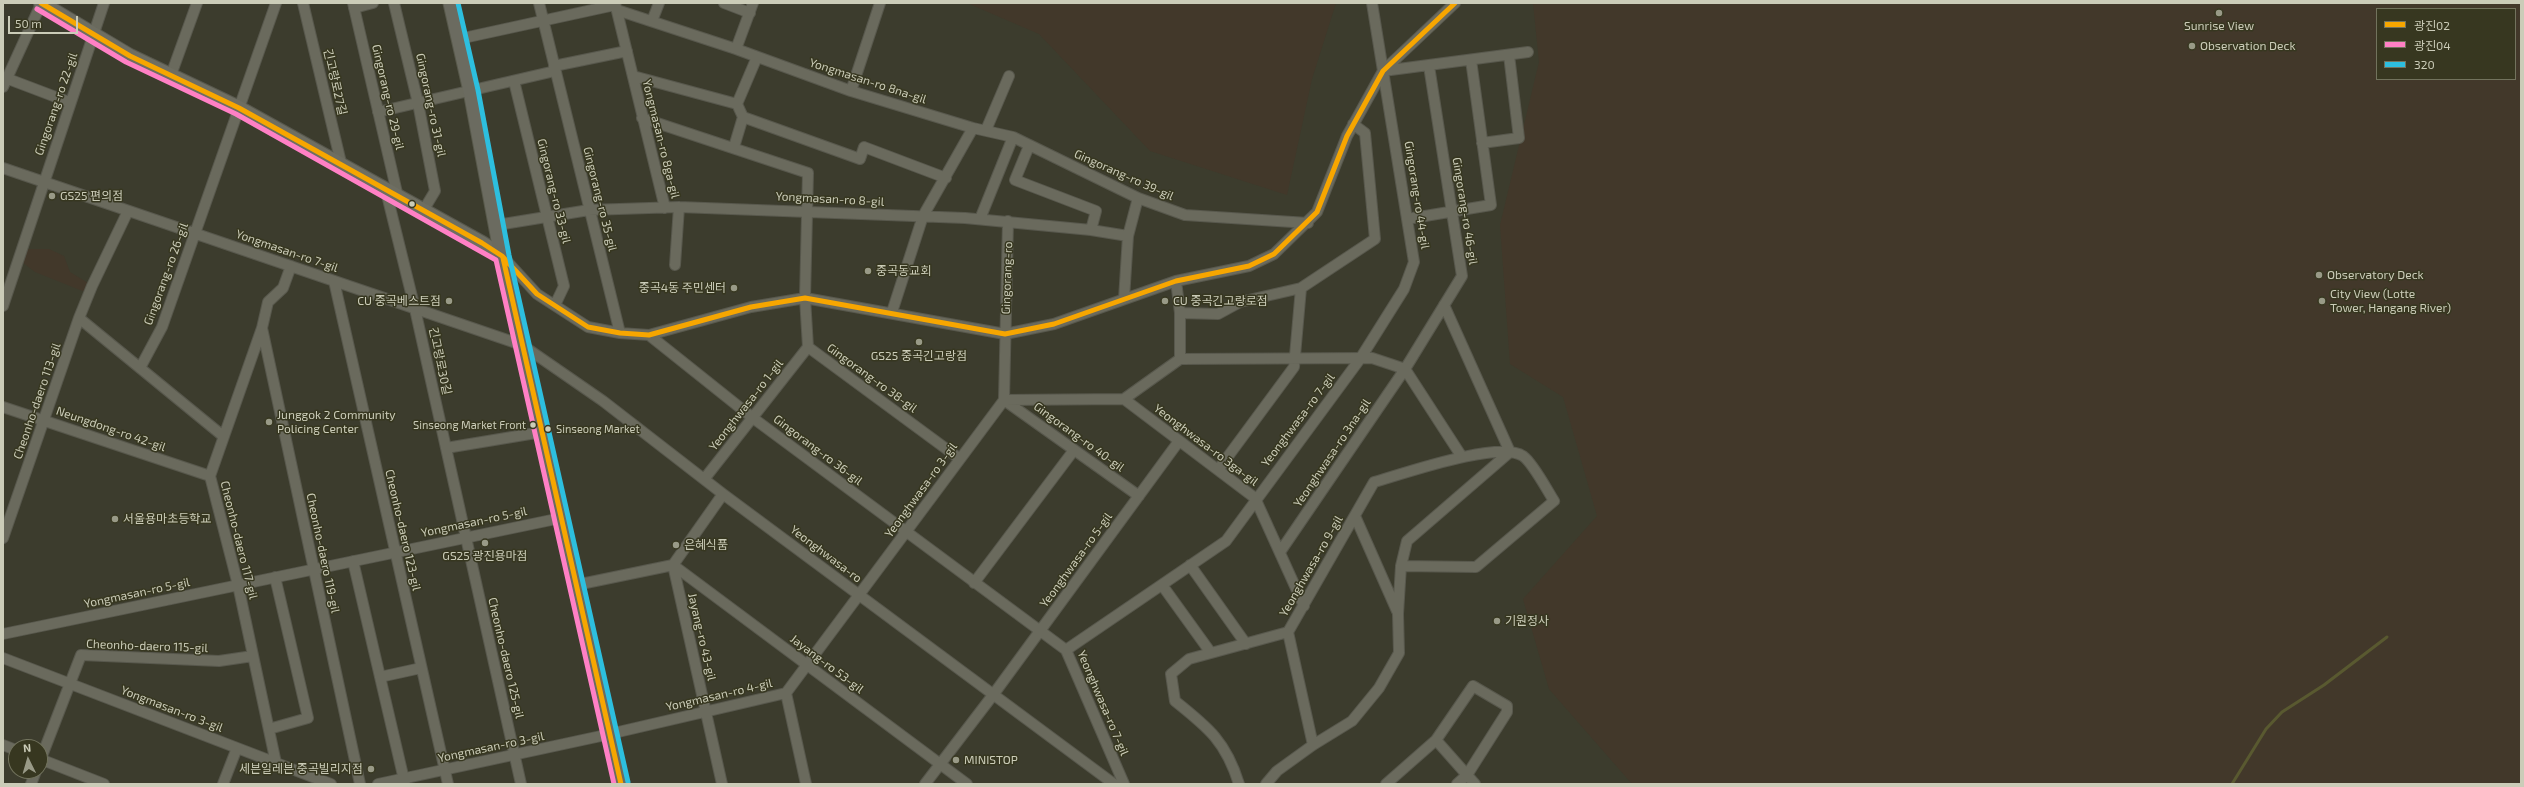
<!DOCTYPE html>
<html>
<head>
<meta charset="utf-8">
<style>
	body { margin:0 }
	#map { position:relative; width:2524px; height:787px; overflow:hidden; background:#3c3c2d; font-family:"Exo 2","Noto Sans KR",sans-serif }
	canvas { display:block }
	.frame { position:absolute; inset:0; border:4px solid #cbccb8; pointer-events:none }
	.legend { position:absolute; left:2376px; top:8px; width:140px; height:72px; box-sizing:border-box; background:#373720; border:1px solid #72735d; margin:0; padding:5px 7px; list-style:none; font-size:12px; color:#cbccb8 }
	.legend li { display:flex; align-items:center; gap:8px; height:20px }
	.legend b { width:20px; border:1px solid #72735d }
	.north { position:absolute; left:8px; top:739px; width:40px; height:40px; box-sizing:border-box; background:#373720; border:1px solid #72735d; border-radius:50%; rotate:355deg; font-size:11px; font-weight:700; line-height:16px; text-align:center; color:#cbccb8 }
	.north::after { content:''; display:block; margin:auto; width:14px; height:18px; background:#999a87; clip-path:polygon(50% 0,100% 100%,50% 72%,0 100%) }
	.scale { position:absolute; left:8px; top:16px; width:70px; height:18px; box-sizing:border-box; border:2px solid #cbccb8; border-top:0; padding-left:5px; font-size:12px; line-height:14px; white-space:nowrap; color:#cbccb8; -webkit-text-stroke:3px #373720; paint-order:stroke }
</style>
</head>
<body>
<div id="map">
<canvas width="2524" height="787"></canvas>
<div class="frame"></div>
<ul class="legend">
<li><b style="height:5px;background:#f7a600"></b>광진02</li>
<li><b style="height:5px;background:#ff80c5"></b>광진04</li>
<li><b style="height:5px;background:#2dbfdf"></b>320</li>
</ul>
<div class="north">N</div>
<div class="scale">50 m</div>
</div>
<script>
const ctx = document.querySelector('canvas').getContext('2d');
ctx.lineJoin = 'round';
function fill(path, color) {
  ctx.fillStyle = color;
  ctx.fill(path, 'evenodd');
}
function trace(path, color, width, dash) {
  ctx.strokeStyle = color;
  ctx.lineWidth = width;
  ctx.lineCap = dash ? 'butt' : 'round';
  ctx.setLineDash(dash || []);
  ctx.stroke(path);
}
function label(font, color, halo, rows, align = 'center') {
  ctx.font = font + ' "Exo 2","Noto Sans KR",sans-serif';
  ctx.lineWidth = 3;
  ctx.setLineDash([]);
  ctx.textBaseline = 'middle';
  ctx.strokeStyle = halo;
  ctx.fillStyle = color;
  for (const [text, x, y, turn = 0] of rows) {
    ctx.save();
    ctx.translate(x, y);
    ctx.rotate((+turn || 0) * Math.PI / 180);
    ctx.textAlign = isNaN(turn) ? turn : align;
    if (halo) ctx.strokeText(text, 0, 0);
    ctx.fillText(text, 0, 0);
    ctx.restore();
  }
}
fill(new Path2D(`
	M967 3H1336L1312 79 1287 195 1150 151 1039 34Z
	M1533 3H2521V784H1632L1549 689 1523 599 1597 516 1563 397 1510 364 1500 225 1539 62ZM2377 9H2515V79H2377Z
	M27 249H49L64 256 70 272 88 283 85 292 35 272 22 262Z`), '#42382a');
trace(new Path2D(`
	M2232 784 2266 729 2282 712 2324 685 2387 637`), '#595930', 3);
const street = new Path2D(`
	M303 3 342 167
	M353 3 398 197
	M394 3 418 103 435 191 423 211
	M539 3 620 333
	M615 3 665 208
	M724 3 750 13
	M354 8 373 3
	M617 10 736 49 851 91 973 128 1013 137 1138 198 1185 215 1308 223
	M652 21 659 3
	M459 39 615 5
	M736 49 753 3
	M554 66 627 51
	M1383 71 1528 52
	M171 75 197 3
	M633 76 737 104 743 117 860 159 864 147 946 178
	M3 77 69 102
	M514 81 564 286 555 305
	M3 87 41 4
	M851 91 880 3
	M737 104 757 57
	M378 112 555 71
	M642 118 808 173 805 298 808 347
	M986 130 1009 76
	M1482 143 1519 138 1509 55
	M1029 146 1015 180 1096 211 1091 230
	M734 147 743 117
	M3 168 522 345 603 401 723 494 1114 784
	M386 191 415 309 521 784
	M980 219 1013 137
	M1407 219 1491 205 1471 60
	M497 225 589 210 679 207 965 218 1091 230 1128 236
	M503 257 537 294 588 327 620 333 649 335 751 307 805 298 1005 334 1054 324 1176 281 1249 266 1274 254 1317 212 1347 136 1383 71 1455 3
	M675 265 679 207
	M334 281 448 784
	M1176 281 1180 313V359
	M1124 299 1128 236 1138 198
	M1444 305 1510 452
	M3 306 104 3
	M892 312 923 216 973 128
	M1180 313 1218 314 1240 302 1301 288 1375 239 1365 133 1353 124
	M79 318 223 436
	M262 328 360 784
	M649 335 753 418 1066 650
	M808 347 960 459
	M140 368 162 327 276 3
	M1124 399 1255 498 1304 606
	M1004 400 1124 399 1180 359 1372 358 1405 369 1462 457
	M1004 400 1139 496
	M3 407 210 476
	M446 448 542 432
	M1218 470 1294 367 1301 288
	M705 478 808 347
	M1355 516 1397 611
	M3 538 79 318 92 286 128 211
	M1280 552 1405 369 1462 276 1429 66
	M353 561 405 784
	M673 565 967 784
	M673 565 722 784
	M1190 565 1246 644
	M974 583 1074 450
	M576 585 673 565 723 494
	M1162 585 1211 653
	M1288 632 1313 745
	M3 634 561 518
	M1066 650 1226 541 1360 359 1404 289 1414 262 1372 3
	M1066 650 1124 784
	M3 658 331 784
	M380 677 421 668
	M786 693 806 784
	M269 729 308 718 275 577
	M1436 740 1475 784
	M3 745 16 750
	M40 759 104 784
	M40 761 81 655 219 661 253 656
	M276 763 238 585 210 476 262 328 268 302 283 288 291 266
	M31 784 36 771
	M223 784 237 748
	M378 784 601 736 786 693 1004 400 1008 221
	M925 784 993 695 1179 441
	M1239 784C1226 742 1209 728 1175 701L1171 674 1189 659 1288 632 1374 482C1403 474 1498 440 1523 456 1533 463 1547 490 1554 501L1476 567 1401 566
	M1266 784 1277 771 1313 745 1352 721 1379 688 1399 653 1398 614 1401 566 1407 541 1510 452
	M1386 784 1436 740 1473 686 1507 706V712L1467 775 1457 784`);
const secondary = new Path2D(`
	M41 3 130 56 239 108 482 243 502 256`);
const primary = new Path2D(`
	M451 3 471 91 502 256 621 784`);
trace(street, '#58584d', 12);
trace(secondary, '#58584d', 16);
trace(primary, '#58594b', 17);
trace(street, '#6a6a5d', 10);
trace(secondary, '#6e6e62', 14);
trace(primary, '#6b6b60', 15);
trace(new Path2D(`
	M41 3 130 56 239 108 482 243 502 256 537 294 588 327 620 333 649 335 751 307 805 298 1005 334 1054 324 1176 281 1249 266 1274 254 1317 212 1347 136 1383 71 1455 3
	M503 258 621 784`), '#f7a600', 5);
trace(new Path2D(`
	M37 9 126 62 236 114 496 260 614 784`), '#ff80c5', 5);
trace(new Path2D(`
	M458 3 478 90 509 255 628 782`), '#2dbfdf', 5);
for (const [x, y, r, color] of [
	[2219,13,4,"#999a87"],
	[2192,46,4,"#999a87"],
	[52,196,4,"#999a87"],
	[412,204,3.5,"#cbccb8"],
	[868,271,4,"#999a87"],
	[2319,275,4,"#999a87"],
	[734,288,4,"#999a87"],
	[449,301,4,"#999a87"],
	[1165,301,4,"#999a87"],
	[2322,301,4,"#999a87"],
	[919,342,4,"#999a87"],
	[269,422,4,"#999a87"],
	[533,425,3.5,"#cbccb8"],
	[548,429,3.5,"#cbccb8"],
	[115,519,4,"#999a87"],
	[485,543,4,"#999a87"],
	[676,545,4,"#999a87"],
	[1497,621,4,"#999a87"],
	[956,760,4,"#999a87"],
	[371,769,4,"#999a87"]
]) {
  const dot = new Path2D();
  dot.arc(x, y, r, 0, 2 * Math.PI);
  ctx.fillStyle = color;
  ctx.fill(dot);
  trace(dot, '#373720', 1.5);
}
label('11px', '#cbccb8', '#373720', [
	["Sinseong Market Front",526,425],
	["Sinseong Market",556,429,"left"]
], 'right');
label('12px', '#cbccb8', '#373720', [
	["Sunrise View",2219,26,"center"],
	["Observation Deck",2200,46],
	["GS25 편의점",60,196],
	["중곡동교회",876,271],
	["Observatory Deck",2327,275],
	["중곡4동 주민센터",726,288,"right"],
	["City View (Lotte",2330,294],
	["Tower, Hangang River)",2330,308],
	["CU 중곡베스트점",441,301,"right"],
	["CU 중곡긴고랑로점",1173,301],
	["GS25 중곡긴고랑점",919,356,"center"],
	["Junggok 2 Community",277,415],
	["Policing Center",277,429],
	["서울용마초등학교",123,519],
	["은혜식품",684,545],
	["GS25 광진용마점",485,556,"center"],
	["기원정사",1505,621],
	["MINISTOP",964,760],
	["세븐일레븐 중곡빌리지점",363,769,"right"]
], 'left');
label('12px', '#cbccb8', '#373720', [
	["Yongmasan-ro 8na-gil",868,81,18],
	["긴고랑로27길",335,82,77],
	["Gingorang-ro 29-gil",388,97,77],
	["Gingorang-ro 22-gil",56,104,-71],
	["Gingorang-ro 31-gil",431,105,78],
	["Yongmasan-ro 8ga-gil",661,139,76],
	["Gingorang-ro 39-gil",1124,175,24],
	["Gingorang-ro 33-gil",554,191,76],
	["Gingorang-ro 44-gil",1417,195,81],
	["Gingorang-ro 35-gil",600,199,76],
	["Yongmasan-ro 8-gil",830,199,3],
	["Gingorang-ro 46-gil",1465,211,81],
	["Yongmasan-ro 7-gil",287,251,19],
	["Gingorang-ro 26-gil",166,274,-70],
	["Gingorang-ro",1007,278,-88],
	["긴고랑로30길",440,361,78],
	["Gingorang-ro 38-gil",872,378,36],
	["Cheonho-daero 113-gil",37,401,-71],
	["Yeonghwasa-ro 1-gil",746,405,-52],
	["Yeonghwasa-ro 7-gil",1298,420,-53],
	["Neungdong-ro 42-gil",111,429,19],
	["Gingorang-ro 40-gil",1079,437,36],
	["Yeonghwasa-ro 3ga-gil",1206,445,37],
	["Gingorang-ro 36-gil",818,450,37],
	["Yeonghwasa-ro 3na-gil",1332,453,-56],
	["Yeonghwasa-ro 3-gil",921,490,-54],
	["Yongmasan-ro 5-gil",474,522,-12],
	["Cheonho-daero 123-gil",403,530,77],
	["Cheonho-daero 117-gil",239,540,76],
	["Cheonho-daero 119-gil",323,553,78],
	["Yeonghwasa-ro",826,554,37],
	["Yeonghwasa-ro 5-gil",1076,560,-54],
	["Yeonghwasa-ro 9-gil",1311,566,-60],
	["Yongmasan-ro 5-gil",137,593,-12],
	["Jayang-ro 43-gil",702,637,77],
	["Cheonho-daero 115-gil",147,646,2],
	["Cheonho-daero 125-gil",506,658,77],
	["Jayang-ro 53-gil",827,664,37],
	["Yongmasan-ro 4-gil",719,695,-13],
	["Yeonghwasa-ro 7-gil",1103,703,67],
	["Yongmasan-ro 3-gil",172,709,21],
	["Yongmasan-ro 3-gil",491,747,-12]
]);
</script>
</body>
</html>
